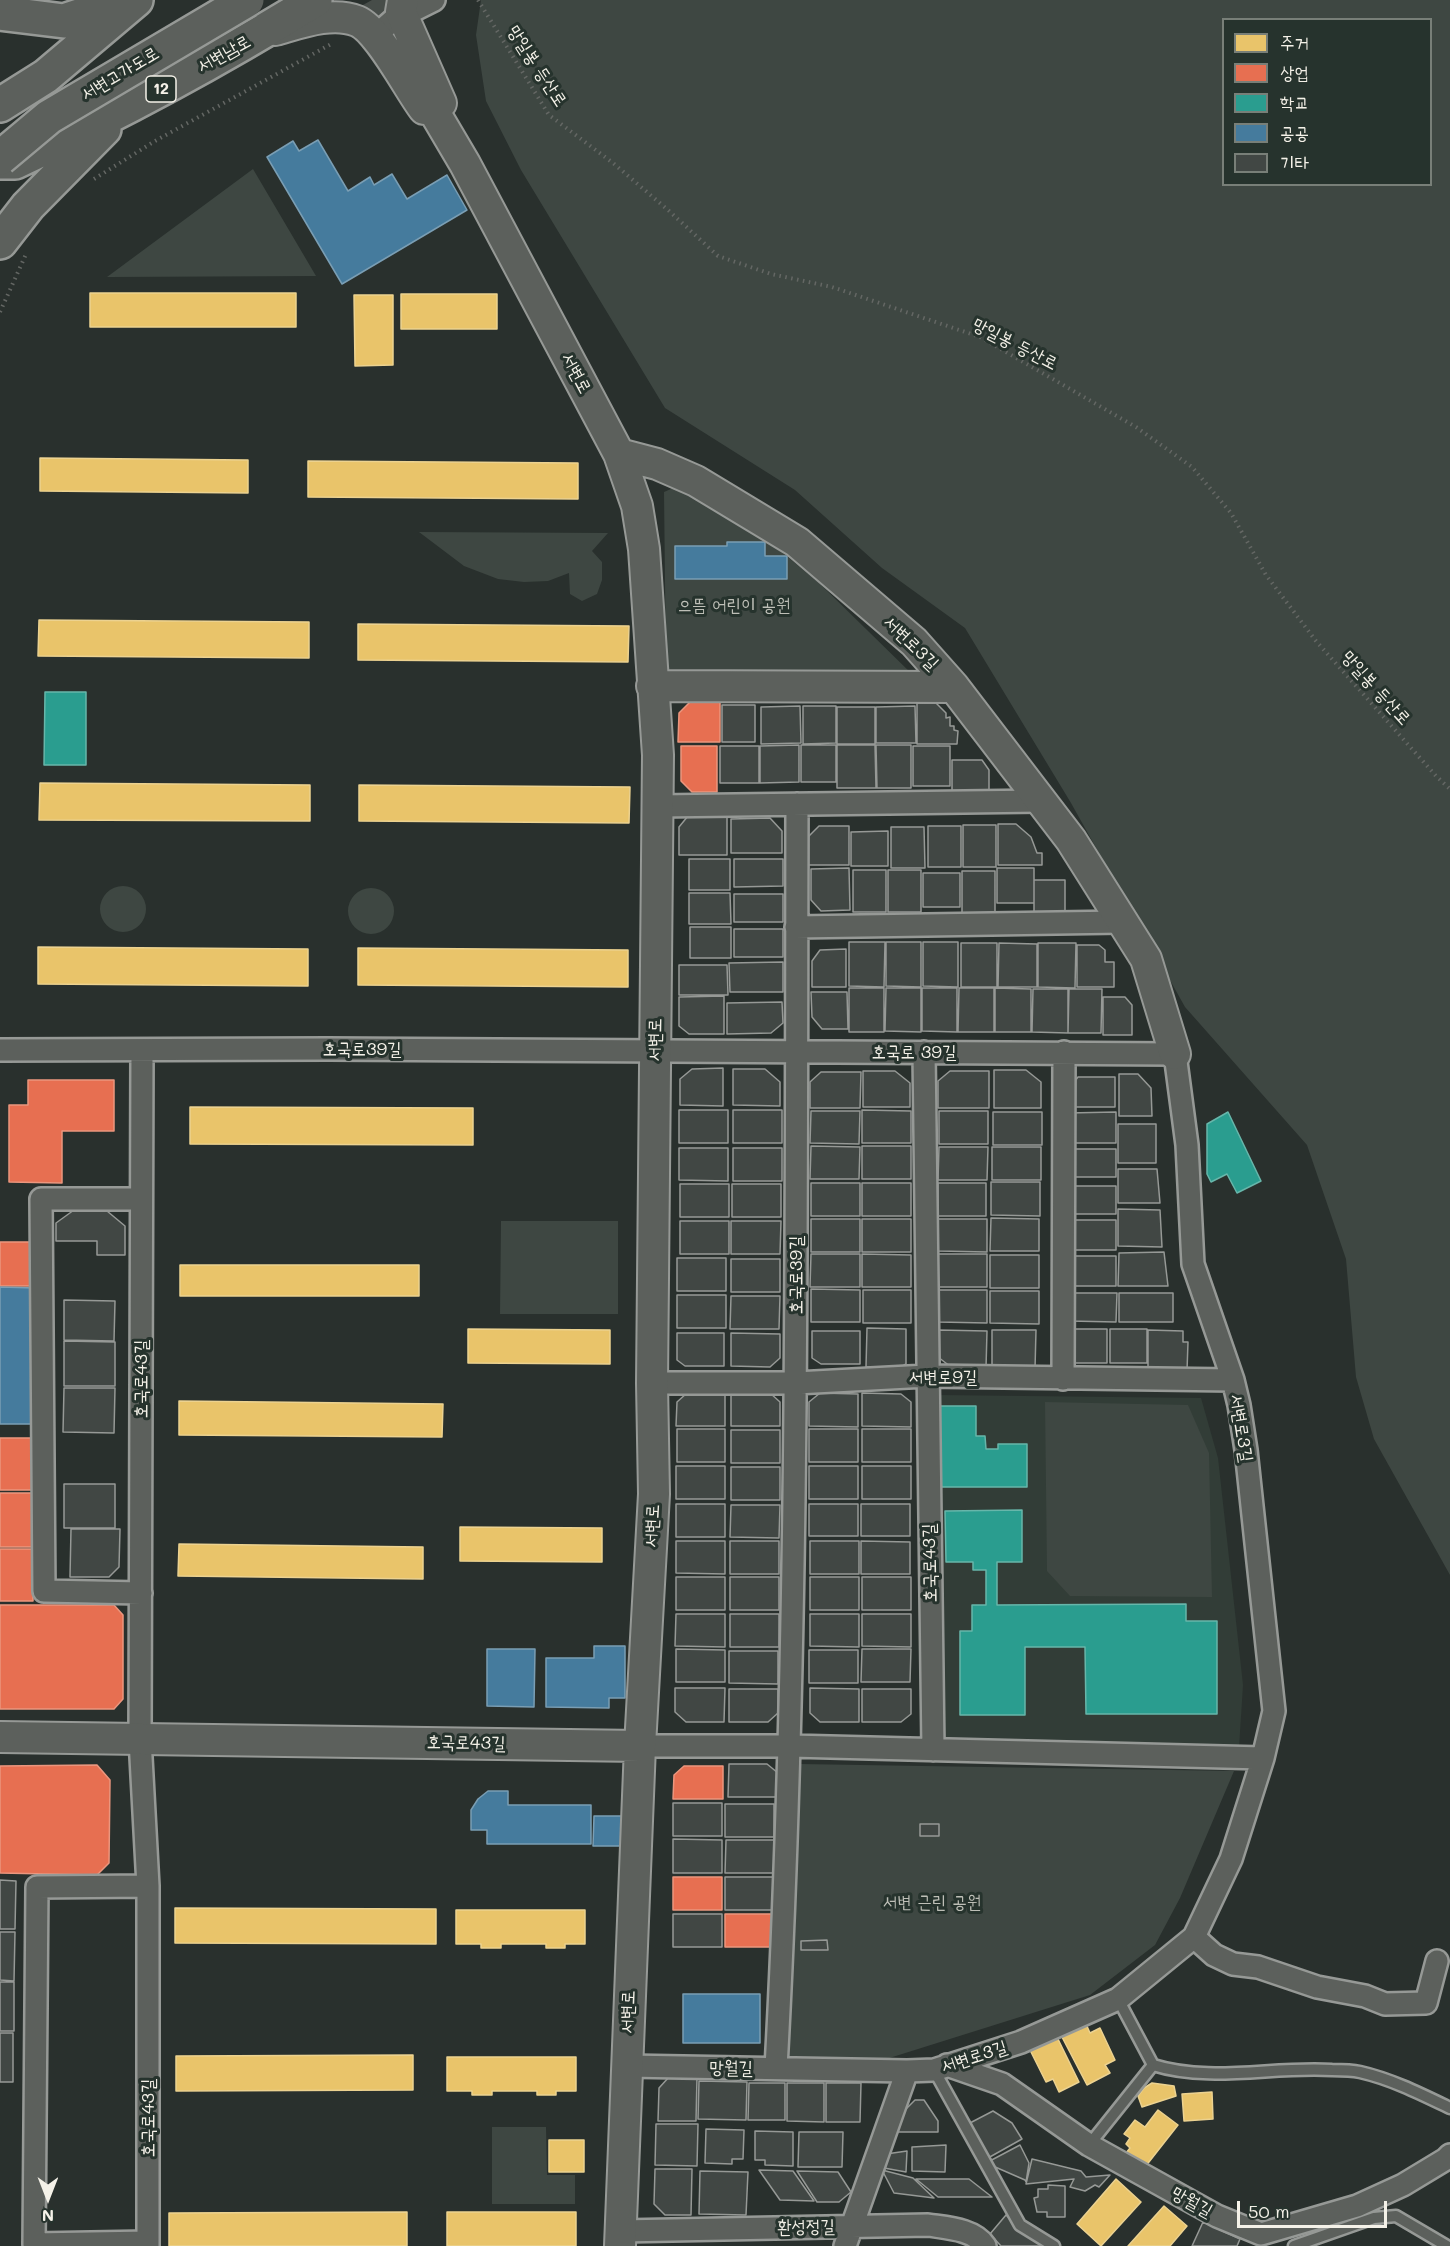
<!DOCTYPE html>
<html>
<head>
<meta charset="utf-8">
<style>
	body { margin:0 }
	#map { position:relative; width:1450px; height:2246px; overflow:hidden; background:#29302d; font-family:Mali,"Poor Story",sans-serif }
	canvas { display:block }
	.legend { position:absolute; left:1222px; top:18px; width:210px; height:168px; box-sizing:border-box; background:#26332d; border:2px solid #787f78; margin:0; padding:8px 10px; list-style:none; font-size:18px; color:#f4f1e8 }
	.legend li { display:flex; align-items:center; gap:12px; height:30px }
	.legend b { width:30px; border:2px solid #787f78 }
	.north { position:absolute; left:18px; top:2168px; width:60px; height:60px; -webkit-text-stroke:4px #26332d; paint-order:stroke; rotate:180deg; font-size:16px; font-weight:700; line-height:24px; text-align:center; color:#f4f1e8 }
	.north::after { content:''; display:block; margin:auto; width:21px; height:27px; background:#f4f1e8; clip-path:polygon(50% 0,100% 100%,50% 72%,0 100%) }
	.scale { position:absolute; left:1237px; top:2201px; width:150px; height:27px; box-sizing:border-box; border:3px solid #f4f1e8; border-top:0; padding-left:8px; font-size:18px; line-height:21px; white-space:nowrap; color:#f4f1e8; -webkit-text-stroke:4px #26332d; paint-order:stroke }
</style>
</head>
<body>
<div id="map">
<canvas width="1450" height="2246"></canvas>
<ul class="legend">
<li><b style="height:16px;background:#e9c46a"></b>주거</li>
<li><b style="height:16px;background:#e76f51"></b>상업</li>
<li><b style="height:16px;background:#2a9d8f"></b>학교</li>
<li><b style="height:16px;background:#457b9d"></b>공공</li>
<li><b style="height:16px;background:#414744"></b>기타</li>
</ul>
<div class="north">N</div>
<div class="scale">50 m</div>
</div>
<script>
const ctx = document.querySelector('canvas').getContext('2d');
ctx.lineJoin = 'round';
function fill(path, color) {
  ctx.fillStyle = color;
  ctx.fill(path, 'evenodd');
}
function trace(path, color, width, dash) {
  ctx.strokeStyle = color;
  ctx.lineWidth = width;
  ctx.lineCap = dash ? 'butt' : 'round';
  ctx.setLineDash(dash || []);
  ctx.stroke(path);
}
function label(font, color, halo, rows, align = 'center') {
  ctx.font = font + ' Mali,"Poor Story",sans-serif';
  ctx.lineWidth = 6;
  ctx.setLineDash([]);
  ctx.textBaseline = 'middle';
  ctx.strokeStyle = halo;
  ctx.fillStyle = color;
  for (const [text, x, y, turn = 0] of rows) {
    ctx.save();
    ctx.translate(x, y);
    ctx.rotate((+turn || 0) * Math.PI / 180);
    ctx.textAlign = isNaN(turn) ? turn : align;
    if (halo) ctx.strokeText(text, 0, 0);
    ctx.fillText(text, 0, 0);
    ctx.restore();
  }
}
fill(new Path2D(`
	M938 1395 1201 1398 1218 1458 1243 1685 1239 1748 944 1741Z`), '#323d37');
fill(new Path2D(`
	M481 0H1450V1575L1374 1439 1356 1377 1346 1259 1307 1145 1185 1007 1071 803 965 628 882 568 795 490 665 408 521 170 486 101 476 35ZM1224 20H1430V184H1224Z
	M253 169 316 276 107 277Z
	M680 485 778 549 818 582 915 677 666 672 664 492Z
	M419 532 608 533 592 551 602 562V580L597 594 582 601 570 594 569 573 548 581 524 582 498 579 464 566Z
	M100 909a23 23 0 1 1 46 0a23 23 0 1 1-46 0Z
	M348 911a23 23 0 1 1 46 0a23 23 0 1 1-46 0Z
	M501 1221H618V1314H500Z
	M1045 1402 1188 1405 1209 1453 1212 1597 1070 1596 1047 1571Z
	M799 1764 1234 1771 1180 1898 1155 1945 1090 1995 883 2060 788 2056Z
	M492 2127H546L547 2175H575V2204H492Z`), '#3e4742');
const homes = new Path2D(`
	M90 293H296V327H90Z
	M401 294H497V329H401Z
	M354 295H393V365L355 366Z
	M40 458 248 460V493L40 491Z
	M308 461 578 463V499L308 497Z
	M39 620 309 622V658L38 656Z
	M358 624 629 626 628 662 358 660Z
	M40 783 310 785V821L39 820Z
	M359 785 630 787 629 823 359 821Z
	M38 947 308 949V986L38 984Z
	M358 948 628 950V987L358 985Z
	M190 1107 473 1108V1145L190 1144Z
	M180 1265H419V1296H180Z
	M468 1329 610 1330V1364L468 1363Z
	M179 1401 443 1404 442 1437 179 1435Z
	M460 1527 602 1528V1562L460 1561Z
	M179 1544 423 1547V1579L178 1576Z
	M175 1908 436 1909V1944L175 1943Z
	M456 1910H585V1944H565V1948H546V1944H501V1948H481V1944H456Z
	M1086 2024 1090 2033 1100 2028 1115 2060 1105 2065 1110 2073 1087 2085 1062 2037Z
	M1056 2035 1079 2082 1059 2092 1053 2079 1046 2082 1029 2048Z
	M413 2055V2090L176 2091V2056Z
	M447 2057H576V2091H556V2095H537V2091H492V2095H472V2091H447Z
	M1152 2083 1174 2086 1176 2096 1142 2107 1138 2096 1144 2088Z
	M1212 2092 1213 2119 1184 2121 1182 2094Z
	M1158 2110 1178 2125 1145 2167 1126 2153 1130 2148 1126 2144 1130 2138 1124 2134 1135 2120 1145 2127Z
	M549 2140H584V2172H549Z
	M1116 2179 1141 2202 1101 2246 1077 2224Z
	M1164 2206 1187 2226 1170 2246H1128Z
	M407 2212V2246H169V2213Z
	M447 2212H576V2246H447Z`);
fill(homes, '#e9c46a');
trace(homes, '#ecd290', 1.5);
const shops = new Path2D(`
	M690 702H720V742H678L679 713Z
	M681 746H717V792H692L681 781Z
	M28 1080H114V1131H62V1183L9 1182V1105H28Z
	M0 1242H37L36 1286H0Z
	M0 1438H33L38 1490H0Z
	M0 1493H37V1547H0Z
	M0 1549H33V1601H0Z
	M0 1605H114L123 1615V1699L114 1709H0Z
	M97 1765 110 1780 109 1863 97 1875 0 1873V1766Z
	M684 1766H723V1799H673L674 1775Z
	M673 1877H722V1910H673Z
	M725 1914H774V1947H725Z`);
fill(shops, '#e76f51');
trace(shops, '#eb967e', 1.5);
const schools = new Path2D(`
	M45 692H86V765H44Z
	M1228 1112 1261 1181 1237 1193 1227 1174 1211 1182 1207 1174V1124Z
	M938 1406H976V1436H985L986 1449H998V1444H1027V1487H938Z
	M1022 1510V1562H997V1605L1186 1604V1621H1217V1714H1086L1085 1647H1025V1715H960V1631H972V1605H986V1570H973V1562H946L945 1511Z`);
fill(schools, '#2a9d8f');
trace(schools, '#67b6aa', 1.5);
const public = new Path2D(`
	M318 140 348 191 370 177 374 185 392 174 407 199 447 175 467 210 342 284 267 157 293 141 299 151Z
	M727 542H765V556H787V579H675V546H727Z
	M0 1287 36 1288V1424H0Z
	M594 1646H625V1698H609V1708L546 1707V1658H594Z
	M487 1649H535L534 1707 487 1706Z
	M488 1791H508V1805H591V1844H487V1830H471V1810L478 1799Z
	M594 1816H623V1846H593Z
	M683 1994H760V2043H683Z`);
fill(public, '#457b9d');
trace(public, '#7a9eb4', 1.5);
const building = new Path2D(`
	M917 703H936L946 713V718L950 717V726H954V730L958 731 957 744H917Z
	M722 705H755V742H722Z
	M800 706 801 743 761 744V707Z
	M803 706H836V743L803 744Z
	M915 706 916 743H876V707Z
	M837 707H875V744H837Z
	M799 745V782L760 783V746Z
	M801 745H836V782H801Z
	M837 745H875L876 788H837Z
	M876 745H911V788H877Z
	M720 746H759V783H720Z
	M913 746H950V786H913Z
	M952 760H982L989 770V795H952Z
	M688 816H727V855H679V827Z
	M770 818 782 831V853H731V819Z
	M998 824H1016L1031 837 1037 853H1042V865H998Z
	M963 825H996V867H963Z
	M819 826H849V865H807V838Z
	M928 826H961V867H928Z
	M891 827H924L925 868H891Z
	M888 831V866H851V832Z
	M689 859H730V890H689Z
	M734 859H783V886L734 887Z
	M849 868 850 910 821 911 811 900V869Z
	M997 868H1034V903H997Z
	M853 870H886V912H853Z
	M888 870H921V912H888Z
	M962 871H995V913H962Z
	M923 873H960V907H923Z
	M1034 880H1065V915L1034 914Z
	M689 893H730L731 924H689Z
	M734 894H783V922H734Z
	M690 927H731V958H690Z
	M734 929H783V957H734Z
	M849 942H885L884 987 849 986Z
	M886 942H921V987L886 986Z
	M923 942H958V987L923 986Z
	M961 943H997V987H961Z
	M999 943 1037 944V987H998Z
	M1038 943H1076L1075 988 1038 987Z
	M1077 945H1099L1105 950V962H1114V987H1077Z
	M846 949V987H812V961L820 950Z
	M783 962V992H730L729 963Z
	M679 965H727L728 995H679Z
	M849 988H884V1032H849Z
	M886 988H921V1032L885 1031Z
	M922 988H957V1032L922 1031Z
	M959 988H994V1032H958Z
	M995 988 1031 989V1032H995Z
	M1033 989H1068V1033L1032 1032Z
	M1069 989H1102L1101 1033H1068Z
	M811 992H847L848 1029H822L812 1017Z
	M724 996V1034H689L679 1026V997Z
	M1103 997H1125L1132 1005V1035H1103Z
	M782 1002 783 1023 771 1033 727 1034V1003Z
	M723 1068V1106L680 1105V1079L692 1069Z
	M733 1069H765L780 1082V1106L733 1105Z
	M994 1070H1026L1041 1082V1108H994Z
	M863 1071H895L910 1083V1107H863Z
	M950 1071H989V1108H938V1081Z
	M821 1072H861L860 1108H810V1082Z
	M1119 1074H1138L1151 1088 1152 1116H1119Z
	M1078 1077H1115V1107H1068V1090Z
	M679 1110H728V1143H679Z
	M733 1110H782V1143H733Z
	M862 1110 911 1111V1143H862Z
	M811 1111H860L859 1144 810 1143Z
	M939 1111H988V1144H939Z
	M993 1112H1042V1145H993Z
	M1116 1112V1143H1068V1113Z
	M1118 1124H1156V1163H1118Z
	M811 1146 860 1147 859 1179H810Z
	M862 1146H911V1179H862Z
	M939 1147H988L987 1180H938Z
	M992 1147H1041V1180H992Z
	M679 1148H728V1181L679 1180Z
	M733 1148H782V1181H733Z
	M1069 1149H1116V1177H1068Z
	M1118 1169H1157L1160 1203H1118Z
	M991 1182H1040V1216L991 1215Z
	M811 1183H860V1216H811Z
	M862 1183H911V1216H862Z
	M938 1183H986V1216H938Z
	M680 1184H729V1217H680Z
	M732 1184H781V1217H732Z
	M1068 1186H1116V1214H1068Z
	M1118 1209 1160 1210 1162 1247 1118 1246Z
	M74 1210 107 1211 125 1226V1255H97V1241H56V1223Z
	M991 1218 1039 1219V1251H990Z
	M811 1219H860V1252H811Z
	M862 1219H911V1252H862Z
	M938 1219H987V1252L938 1251Z
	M1068 1220H1116V1250H1067Z
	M680 1221H729V1254H680Z
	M731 1221H781L780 1254H731Z
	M1164 1252 1168 1286H1118L1119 1253Z
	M811 1254H860V1287H810Z
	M862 1254 911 1255V1287H862Z
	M938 1254H987V1287H938Z
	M990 1255H1039V1288H990Z
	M1069 1256H1116V1286H1069Z
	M677 1258H726V1291H677Z
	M731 1259H780V1292H731Z
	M811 1289 860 1290V1322H811Z
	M863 1290H911V1323H863Z
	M938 1290H987V1323L938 1322Z
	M990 1291H1039V1324L990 1323Z
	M1069 1293H1117L1116 1322 1069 1321Z
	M1119 1293H1173V1322H1119Z
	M677 1295H726V1328H677Z
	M731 1296H780L779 1329H730Z
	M64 1300 115 1301 114 1341 64 1340Z
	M867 1328 906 1329V1364L901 1367H866Z
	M1070 1329H1107V1363H1070Z
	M1110 1329H1147V1363H1110Z
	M938 1330 987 1331 986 1368 951 1367 938 1357Z
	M992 1330H1036L1035 1369 992 1368Z
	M1148 1330 1183 1331V1342H1188L1187 1371 1148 1370Z
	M812 1331H860V1364H821L812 1358Z
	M677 1333H724V1366H685L677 1360Z
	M731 1333 780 1334V1358L770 1367 731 1366Z
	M64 1341 115 1342V1386H64Z
	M64 1388H115L114 1433 63 1432Z
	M687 1393H725V1426H676L677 1402Z
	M731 1393H770L780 1402V1426H731Z
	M820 1393 858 1394V1427L809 1426V1402Z
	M862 1393 901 1394 911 1402V1427L862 1426Z
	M677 1429H725V1462H677Z
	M809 1429H858V1462H809Z
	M862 1429H911V1462H862Z
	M731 1430H780V1463H731Z
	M676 1466H725V1499H676Z
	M809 1466H858V1499H809Z
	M862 1466H911V1499H862Z
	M731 1467H780V1500H731Z
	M64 1484H115V1528H64Z
	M676 1504H725V1537H676Z
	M809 1504H858V1536H809Z
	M861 1504H910V1536H861Z
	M731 1505H780L779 1538 730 1537Z
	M71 1529H120L119 1567 109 1577H70Z
	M676 1541H725V1574L676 1573Z
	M730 1541H779V1574H730Z
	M810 1541H859V1574H810Z
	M861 1541 910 1542V1574H861Z
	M676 1577H725V1610H676Z
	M730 1577H779V1610H730Z
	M810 1577H859V1610H810Z
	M862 1577H911V1610H862Z
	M676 1614H725V1647L675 1646Z
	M730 1614H779V1647H730Z
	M810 1614H859V1647L810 1646Z
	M862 1614H911V1647L862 1646Z
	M676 1649 725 1650V1682H676Z
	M862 1649H911L910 1682H861Z
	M809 1650H858V1683H809Z
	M729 1651H778V1684L729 1683Z
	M675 1688H725L724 1722H686L675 1712Z
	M810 1688 859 1689V1722H820L810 1713Z
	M729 1689H778V1713L768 1722H729Z
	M862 1689H911V1714L901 1722H862Z
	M729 1764H767L778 1773V1797H728Z
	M673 1803H722V1836H673Z
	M725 1804H774V1837H725Z
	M920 1824H939V1836H920Z
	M673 1839 722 1840V1873H673Z
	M726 1840H775L774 1873H725Z
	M725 1877H774V1910H725Z
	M0 1880 16 1881 15 1929H0Z
	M673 1914H722V1947H673Z
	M0 1932H15L14 1981 0 1980Z
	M827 1940 828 1950H801V1941Z
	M0 1982H14V2031H0Z
	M0 2033H13V2082H0Z
	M669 2077H697L696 2121H658L659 2088Z
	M699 2081 747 2082 746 2120 698 2119Z
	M749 2083H785V2120H748Z
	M787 2083H824V2122L787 2121Z
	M826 2083H861L860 2122H826Z
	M915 2100H924L938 2121V2132H897L896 2119Z
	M993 2111 1012 2123 1022 2139 988 2158 968 2124Z
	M656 2124H698L697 2166 655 2165Z
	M706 2129 744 2130 743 2159H732V2164L705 2163Z
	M755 2131 793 2132V2166L765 2165V2160H755Z
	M799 2132H843L842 2167H798Z
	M946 2145 945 2172 912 2171V2147Z
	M1020 2145 1029 2163 1026 2182 1025 2180 986 2163Z
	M907 2151 906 2172 884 2168 886 2154Z
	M1032 2159 1081 2171 1086 2177 1110 2175 1099 2187 1095 2185 1085 2191 1070 2187 1074 2179 1026 2184Z
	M655 2169H692L691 2215H665L654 2204Z
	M759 2170 793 2171 814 2201 780 2200Z
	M882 2170 913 2178 934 2198 894 2193Z
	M700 2171 748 2172 746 2215 699 2214Z
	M797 2171 838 2172 851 2192 839 2202H817Z
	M916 2179H969L992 2197H938Z
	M1048 2185 1065 2186V2217H1047V2212H1037L1034 2198 1038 2197V2189H1048Z
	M1006 2215 1041 2246H1001L990 2234Z
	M1203 2222 1240 2239 1237 2246H1192Z`);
fill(building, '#414744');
trace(building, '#969996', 1.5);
trace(new Path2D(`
	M372 0 401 53`), '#474d49', 30, [30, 15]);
const lane = new Path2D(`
	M1118 1999 1153 2065C1211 2083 1273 2066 1332 2070 1341 2070 1351 2070 1360 2072 1391 2079 1421 2094 1450 2108
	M934 2070 1020 2225 1054 2246
	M1089 2145 1153 2065
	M1294 2246 1374 2218 1396 2216 1447 2246`);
const street = new Path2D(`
	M380 42 383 29 392 21 434 0
	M658 806 1041 801
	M796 927 1122 922
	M0 1050 328 1049 1175 1054 1187 1145 1193 1264 1233 1380 1239 1405 1246 1450 1274 1711 1263 1758 1231 1859 1194 1937 1118 1999 1021 2042 934 2070 907 2071 845 2246
	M142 1050 140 1739 148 1886V2246
	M924 1052 933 1750
	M1063 1379 1064 1052
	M652 1383H796L927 1376 1233 1380
	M141 1593 44 1591 41 1199H141
	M640 1746H791L1263 1758
	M1194 1937 1214 1955 1233 1964 1258 1967 1317 1987 1365 1996 1385 2004 1426 2003 1437 1961
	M947 2065 1002 2084 1089 2145 1217 2216 1261 2234 1357 2206 1403 2185 1446 2159 1450 2155
	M627 2066 907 2071
	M776 2068C799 1647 796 1226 797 804
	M621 2231 928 2225C947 2228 974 2229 985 2246
	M148 2242 34 2244 37 1887 148 1886`);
const secondary = new Path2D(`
	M403 0 401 12 441 103
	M275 30C300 23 332 11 357 21 379 30 408 88 424 109
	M419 86 465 164 619 454 637 506 644 549 658 755 652 1383 654 1494 640 1746 620 2246
	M619 454 657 464 696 481 797 542 914 642 954 687 1071 840 1146 959 1175 1054
	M652 686 954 687
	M0 1737 640 1746`);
const highway = new Path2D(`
	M0 13 64 21 124 1
	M0 105 46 76 136 0
	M0 162H15C118 114 218 60 315 0
	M0 242 28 206 104 129`);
trace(lane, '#969996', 15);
trace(street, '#969996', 26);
trace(secondary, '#969996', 34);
trace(highway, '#969996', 38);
trace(new Path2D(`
	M478 0 549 115 613 163 668 210 718 256 771 274 832 287 980 337 1136 427 1192 467 1231 513 1266 575 1316 641 1436 776 1450 789
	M94 179 155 141 333 43
	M0 312 27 252`), '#646764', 4, [1.5, 4.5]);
trace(lane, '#5c605c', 10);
trace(street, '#5c605c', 21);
trace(secondary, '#5c605c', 30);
trace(highway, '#5c605c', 33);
const highwayBridge = new Path2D(`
	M0 158 49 117 247 0`);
trace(highwayBridge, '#969996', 38, []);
trace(highwayBridge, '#5c605c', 33);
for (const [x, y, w] of [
	[161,89,30]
]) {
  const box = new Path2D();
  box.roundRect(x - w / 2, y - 13, w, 26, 4.5);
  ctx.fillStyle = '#26332d';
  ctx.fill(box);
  trace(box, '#f4f1e8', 1.5);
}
label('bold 16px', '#f4f1e8', null, [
	["12",161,89]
]);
label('18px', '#f4f1e8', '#26332d', [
	["서변남로",224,54,-29],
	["망일봉 등산로",537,66,57],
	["서변고가도로",120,74,-31],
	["망일봉 등산로",1015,344,27],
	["서변로",576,373,62],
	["서변로3길",911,643,44],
	["망일봉 등산로",1376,688,48],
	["서변로",655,1040,-89],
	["호국로39길",362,1049],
	["호국로 39길",914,1052],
	["호국로39길",796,1275,-90],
	["서변로9길",943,1377],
	["호국로43길",141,1379,-90],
	["서변로3길",1241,1428,81],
	["서변로",652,1526,-87],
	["호국로43길",930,1563,-91],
	["호국로43길",466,1743,1],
	["서변로",628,2012,-88],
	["서변로3길",974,2057,-18],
	["망월길",731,2068,1],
	["호국로43길",148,2118,-90],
	["망월길",1192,2202,29],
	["환성정길",806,2227,-1]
]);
label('18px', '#bebfb7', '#26332d', [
	["으뜸 어린이 공원",734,605],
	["서변 근린 공원",932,1902]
]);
</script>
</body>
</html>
